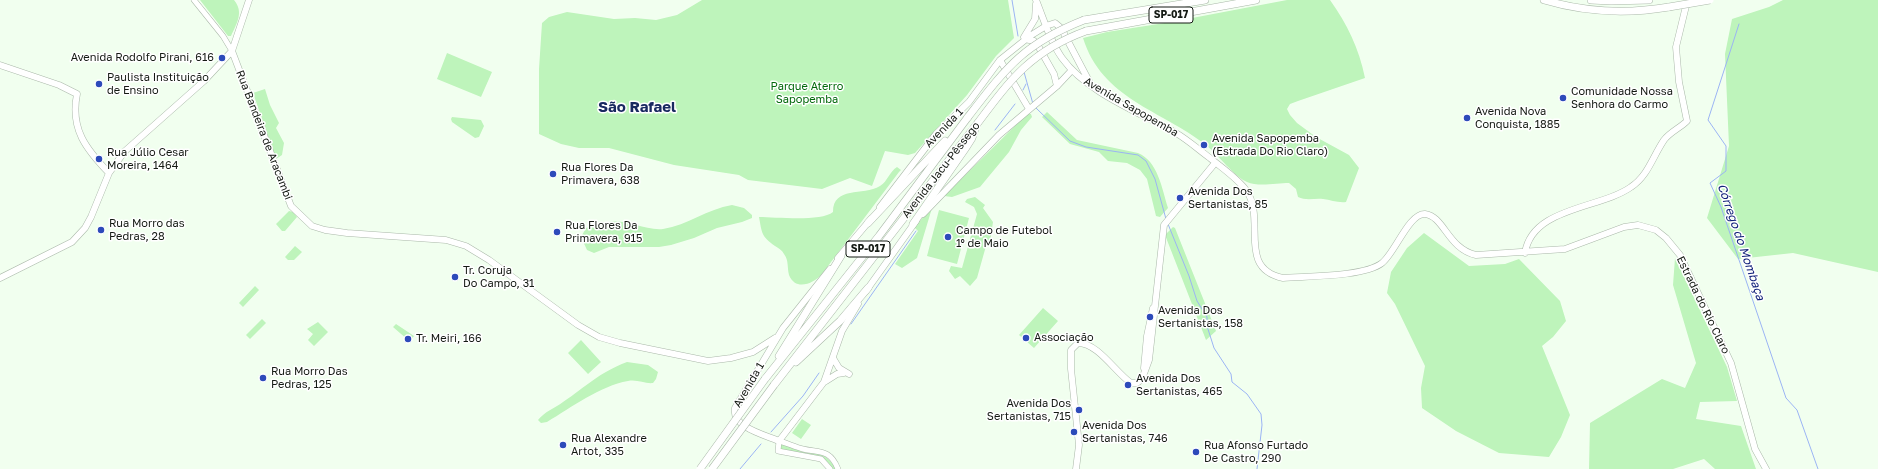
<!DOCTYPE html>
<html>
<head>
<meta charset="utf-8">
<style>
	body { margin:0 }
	canvas { display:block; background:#f1ffef }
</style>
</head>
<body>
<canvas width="1878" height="469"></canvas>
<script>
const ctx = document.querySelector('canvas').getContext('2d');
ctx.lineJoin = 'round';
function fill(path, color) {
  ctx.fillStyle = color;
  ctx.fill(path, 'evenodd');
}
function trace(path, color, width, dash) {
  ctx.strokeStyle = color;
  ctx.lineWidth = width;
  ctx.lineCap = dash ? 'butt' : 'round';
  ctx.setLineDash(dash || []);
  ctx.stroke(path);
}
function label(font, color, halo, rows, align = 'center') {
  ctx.font = font + ' "Golos Text",sans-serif';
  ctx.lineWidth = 3;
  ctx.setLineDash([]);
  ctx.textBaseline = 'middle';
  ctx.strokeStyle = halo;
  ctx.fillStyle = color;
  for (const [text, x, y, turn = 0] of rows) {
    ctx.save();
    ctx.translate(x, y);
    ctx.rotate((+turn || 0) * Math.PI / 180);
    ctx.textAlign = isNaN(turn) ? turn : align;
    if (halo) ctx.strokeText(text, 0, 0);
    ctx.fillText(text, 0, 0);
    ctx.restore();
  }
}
fill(new Path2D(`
	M200 0H234C244 12 237 23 231 36H228Z
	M702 0H1008L1014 38 996 56 967 95 915 153 908 155 885 151 872 186 850 178 822 189 748 180 739 175 674 165 609 148H579L561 144 539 134V69L542 23 549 17 567 12 614 19 635 18 656 20 677 15Z
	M1287 0H1330C1347 24 1359 48 1365 78L1298 101 1290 104 1287 109 1290 115 1297 123 1316 137 1349 155 1359 168 1346 202C1338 203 1331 200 1323 199 1315 198 1306 201 1298 197L1296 189 1289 183C1277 183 1258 187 1247 182 1235 177 1218 155 1206 145 1161 110 1102 99 1083 38L1107 32 1171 22Z
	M1783 0H1878V272L1793 253 1738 259 1707 218 1729 146 1725 54 1732 19 1769 7Z
	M447 53 492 72 481 97 437 79Z
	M265 89 270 105 279 123 276 128 284 143 282 155 276 159 253 93Z
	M1047 112 1077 140 1138 153C1158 161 1162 189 1168 208L1160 217 1156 216 1147 179 1140 170 1127 163 1108 161 1099 152 1070 144 1042 117Z
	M1027 114H1031L1032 117 1021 130 1009 152 980 187 952 197 944 196Z
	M452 117 481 120 484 126 479 137 475 138 452 122 451 119Z
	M897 167 901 170 899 172 822 274C814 283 796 292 789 275 787 267 789 261 784 254 782 250 778 248 775 246 761 236 762 233 759 217 776 217 821 222 833 212 833 186 863 196 880 186 888 181 889 172 897 167Z
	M975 197 985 205 983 208 993 222 990 242 986 246 977 278 970 286 960 276 955 279 949 271 951 266 962 268 977 214 974 207 965 202 967 199Z
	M732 205 744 208 752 215V218L742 222 717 228 694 238 671 245 659 247H609L594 253 587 250 581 237 586 228C603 221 618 219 636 225 645 227 654 230 663 229 688 225 707 209 732 205Z
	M932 208 917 258 902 268 895 264 918 231 914 227Z
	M939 210 969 218 957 264 927 256Z
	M289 211 293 212 297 217 285 231H282L276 224Z
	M1173 227 1175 228 1216 331 1206 340 1165 235Z
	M1424 233 1469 266 1505 264 1519 259 1560 301 1566 321 1553 337 1542 346 1570 415 1561 437 1549 457 1499 453 1456 431 1422 408 1421 388 1425 366 1395 304 1387 293 1391 272 1407 248Z
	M295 246 302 252 294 260H288L285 257Z
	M1675 258 1727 367 1737 401 1700 402 1696 419 1741 426 1756 469H1715L1704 459 1673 469H1589L1590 423 1662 379 1685 388 1696 363 1673 285Z
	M255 286 259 290 243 307 239 303Z
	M1043 308 1058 321 1034 348 1019 335Z
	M262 319 266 323 250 339 246 335Z
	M318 322 328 332 314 346 308 340 313 334 307 329Z
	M396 324 414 336 411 340H408L393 327Z
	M581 340 601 362 588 374 568 353Z
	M627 362 648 365 658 372 656 379 653 383C645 384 637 379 628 381 600 386 572 407 547 422L541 423 538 420C544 412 555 408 563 402 587 386 598 373 627 362Z
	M802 419 811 425 801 439 792 433Z
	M781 444C805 449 821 447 837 469H832L822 458 780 449Z`), '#bef4bb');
trace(new Path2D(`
	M1012 0 1018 36
	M1739 24 1708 120 1726 146V171L1710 183 1721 207 1786 398 1797 410 1818 469
	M1024 72 1033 104
	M1023 90 1026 84
	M1036 108 1070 141 1086 147 1138 155 1146 161 1155 179 1166 219
	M995 130 1015 104
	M1168 224 1189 276 1197 301 1207 317V326L1214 348 1231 374 1232 382 1247 394 1261 414 1262 425 1257 469
	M851 324 916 231
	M771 432 803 396 819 373
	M740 469 761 444`), '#9bb4f4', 1);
const minor = new Path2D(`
	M194 0 223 36 232 51
	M830 469 821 459 778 451 779 441C787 443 795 447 803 449 820 453 830 449 838 469`);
const major = new Path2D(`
	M1036 0C1044 20 1050 41 1062 58 1087 93 1139 112 1176 133 1188 140 1199 150 1210 158 1222 168 1237 178 1246 190 1267 219 1236 268 1283 278 1306 276 1364 277 1382 263 1395 253 1409 213 1425 214 1444 216 1448 249 1476 255L1565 249 1624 227 1638 225 1656 230 1666 238 1680 255 1731 363 1755 449 1766 469
	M1024 37 1035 19 1036 4
	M1025 39 1034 41 1037 44 1054 74 1057 86
	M232 51 291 206 312 226 325 230 347 233 446 240 466 246 489 260 578 325 599 337 620 343 708 361 731 358 753 352 775 338
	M1000 60 1029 109
	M0 65 59 85 77 94C70 129 86 149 109 173
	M880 207 936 134 969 102 1000 60 1030 36 1046 26 1055 23 1061 28 1091 85
	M923 214 999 135 1057 86 1072 70
	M1525 253C1532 207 1600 209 1631 187 1648 176 1653 156 1664 140 1670 132 1680 128 1687 121L1679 82 1676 47 1686 6 1690 1
	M838 258 871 219
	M830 269 783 328 735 408C731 427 765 435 779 441L824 382 842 331 858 304
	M0 278 72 242 85 228 91 217 109 173 125 151 204 81 232 51 249 0
	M866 291 916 221
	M833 358 839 368 849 374
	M1144 368 1147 336 1153 308
	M826 381 837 374 844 373
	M1076 469 1079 445 1071 369V350L1078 343C1098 343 1115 372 1131 383H1137L1142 379 1149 360 1164 225 1215 163`);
const highway = new Path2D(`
	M1544 0C1584 12 1628 14 1669 7
	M1591 0 1611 1 1649 0
	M1084 20 1205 0
	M1086 31 1256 0
	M868 223 945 141
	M913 224 965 149 972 138 975 129
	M779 356 841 256
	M796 362 840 321 868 288
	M765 379 879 236 968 117
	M774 385 977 124`);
trace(minor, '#aab8a9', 6);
trace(major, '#aab8a9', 7);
trace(highway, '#aab8a9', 8);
trace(minor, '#fff', 5);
trace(major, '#fff', 6);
trace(highway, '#fff', 7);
const highwayBridge = new Path2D(`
	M1669 7 1710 0
	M968 117C1006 68 1023 44 1084 20
	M977 124C1010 80 1031 51 1086 31
	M700 469 765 379
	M712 469 774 385`);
trace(highwayBridge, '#aab8a9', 8, []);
trace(highwayBridge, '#fff', 7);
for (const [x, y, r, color] of [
	[222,58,4,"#2d4aba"],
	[99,84,4,"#2d4aba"],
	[1563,98,4,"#2d4aba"],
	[1467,118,4,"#2d4aba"],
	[1204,145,4,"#2d4aba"],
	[99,159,4,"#2d4aba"],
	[553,174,4,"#2d4aba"],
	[1180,198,4,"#2d4aba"],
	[101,230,4,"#2d4aba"],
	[557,232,4,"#2d4aba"],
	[948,237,4,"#2d4aba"],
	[455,277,4,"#2d4aba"],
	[1150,317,4,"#2d4aba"],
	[1026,338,4,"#2d4aba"],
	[408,339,4,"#2d4aba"],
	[263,378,4,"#2d4aba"],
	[1128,385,4,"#2d4aba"],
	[1079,410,4,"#2d4aba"],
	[1074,432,4,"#2d4aba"],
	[563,445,4,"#2d4aba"],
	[1196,452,4,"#2d4aba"]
]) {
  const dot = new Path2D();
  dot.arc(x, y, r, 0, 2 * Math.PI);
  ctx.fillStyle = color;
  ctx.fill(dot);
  trace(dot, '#fff', 1.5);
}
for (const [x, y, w] of [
	[1171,15,44],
	[868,249,44]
]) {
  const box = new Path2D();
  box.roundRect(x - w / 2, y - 8, w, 16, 3);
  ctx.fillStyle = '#fff';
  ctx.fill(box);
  trace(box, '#151a14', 1);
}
label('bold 10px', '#151a14', null, [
	["SP-017",1171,15],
	["SP-017",868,249]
]);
label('11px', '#151a14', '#fff', [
	["Avenida Rodolfo Pirani, 616",214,58,"right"],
	["Paulista Instituição",107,78],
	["de Ensino",107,91],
	["Comunidade Nossa",1571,92],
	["Senhora do Carmo",1571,105],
	["Avenida Nova",1475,112],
	["Conquista, 1885",1475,125],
	["Avenida Sapopemba",1212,139],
	["(Estrada Do Rio Claro)",1212,152],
	["Rua Júlio Cesar",107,153],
	["Moreira, 1464",107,166],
	["Rua Flores Da",561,168],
	["Primavera, 638",561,181],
	["Avenida Dos",1188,192],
	["Sertanistas, 85",1188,205],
	["Rua Morro das",109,224],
	["Pedras, 28",109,237],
	["Rua Flores Da",565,226],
	["Primavera, 915",565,239],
	["Campo de Futebol",956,231],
	["1° de Maio",956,244],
	["Tr. Coruja",463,271],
	["Do Campo, 31",463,284],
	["Avenida Dos",1158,311],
	["Sertanistas, 158",1158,324],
	["Associação",1034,338],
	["Tr. Meiri, 166",416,339],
	["Rua Morro Das",271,372],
	["Pedras, 125",271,385],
	["Avenida Dos",1136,379],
	["Sertanistas, 465",1136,392],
	["Avenida Dos",1071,404,"right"],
	["Sertanistas, 715",1071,417,"right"],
	["Avenida Dos",1082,426],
	["Sertanistas, 746",1082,439],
	["Rua Alexandre",571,439],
	["Artot, 335",571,452],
	["Rua Afonso Furtado",1204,446],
	["De Castro, 290",1204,459]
], 'left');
label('11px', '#046a0d', '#fff', [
	["Parque Aterro",807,87],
	["Sapopemba",807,100]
]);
label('11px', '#151a14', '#fff', [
	["Avenida Sapopemba",1131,107,30],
	["Avenida 1",944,128,-46],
	["Rua Bandeira de Aracambi",264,135,69],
	["Avenida Jacu-Pêssego",941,170,-52],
	["Estrada do Rio Claro",1703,305,64],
	["Avenida 1",749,385,-60]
]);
label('italic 12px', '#12227a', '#fff', [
	["Córrego do Mombaça",1741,242,71]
]);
label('bold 15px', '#192960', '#fff', [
	["São Rafael",637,107]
]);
</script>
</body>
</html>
